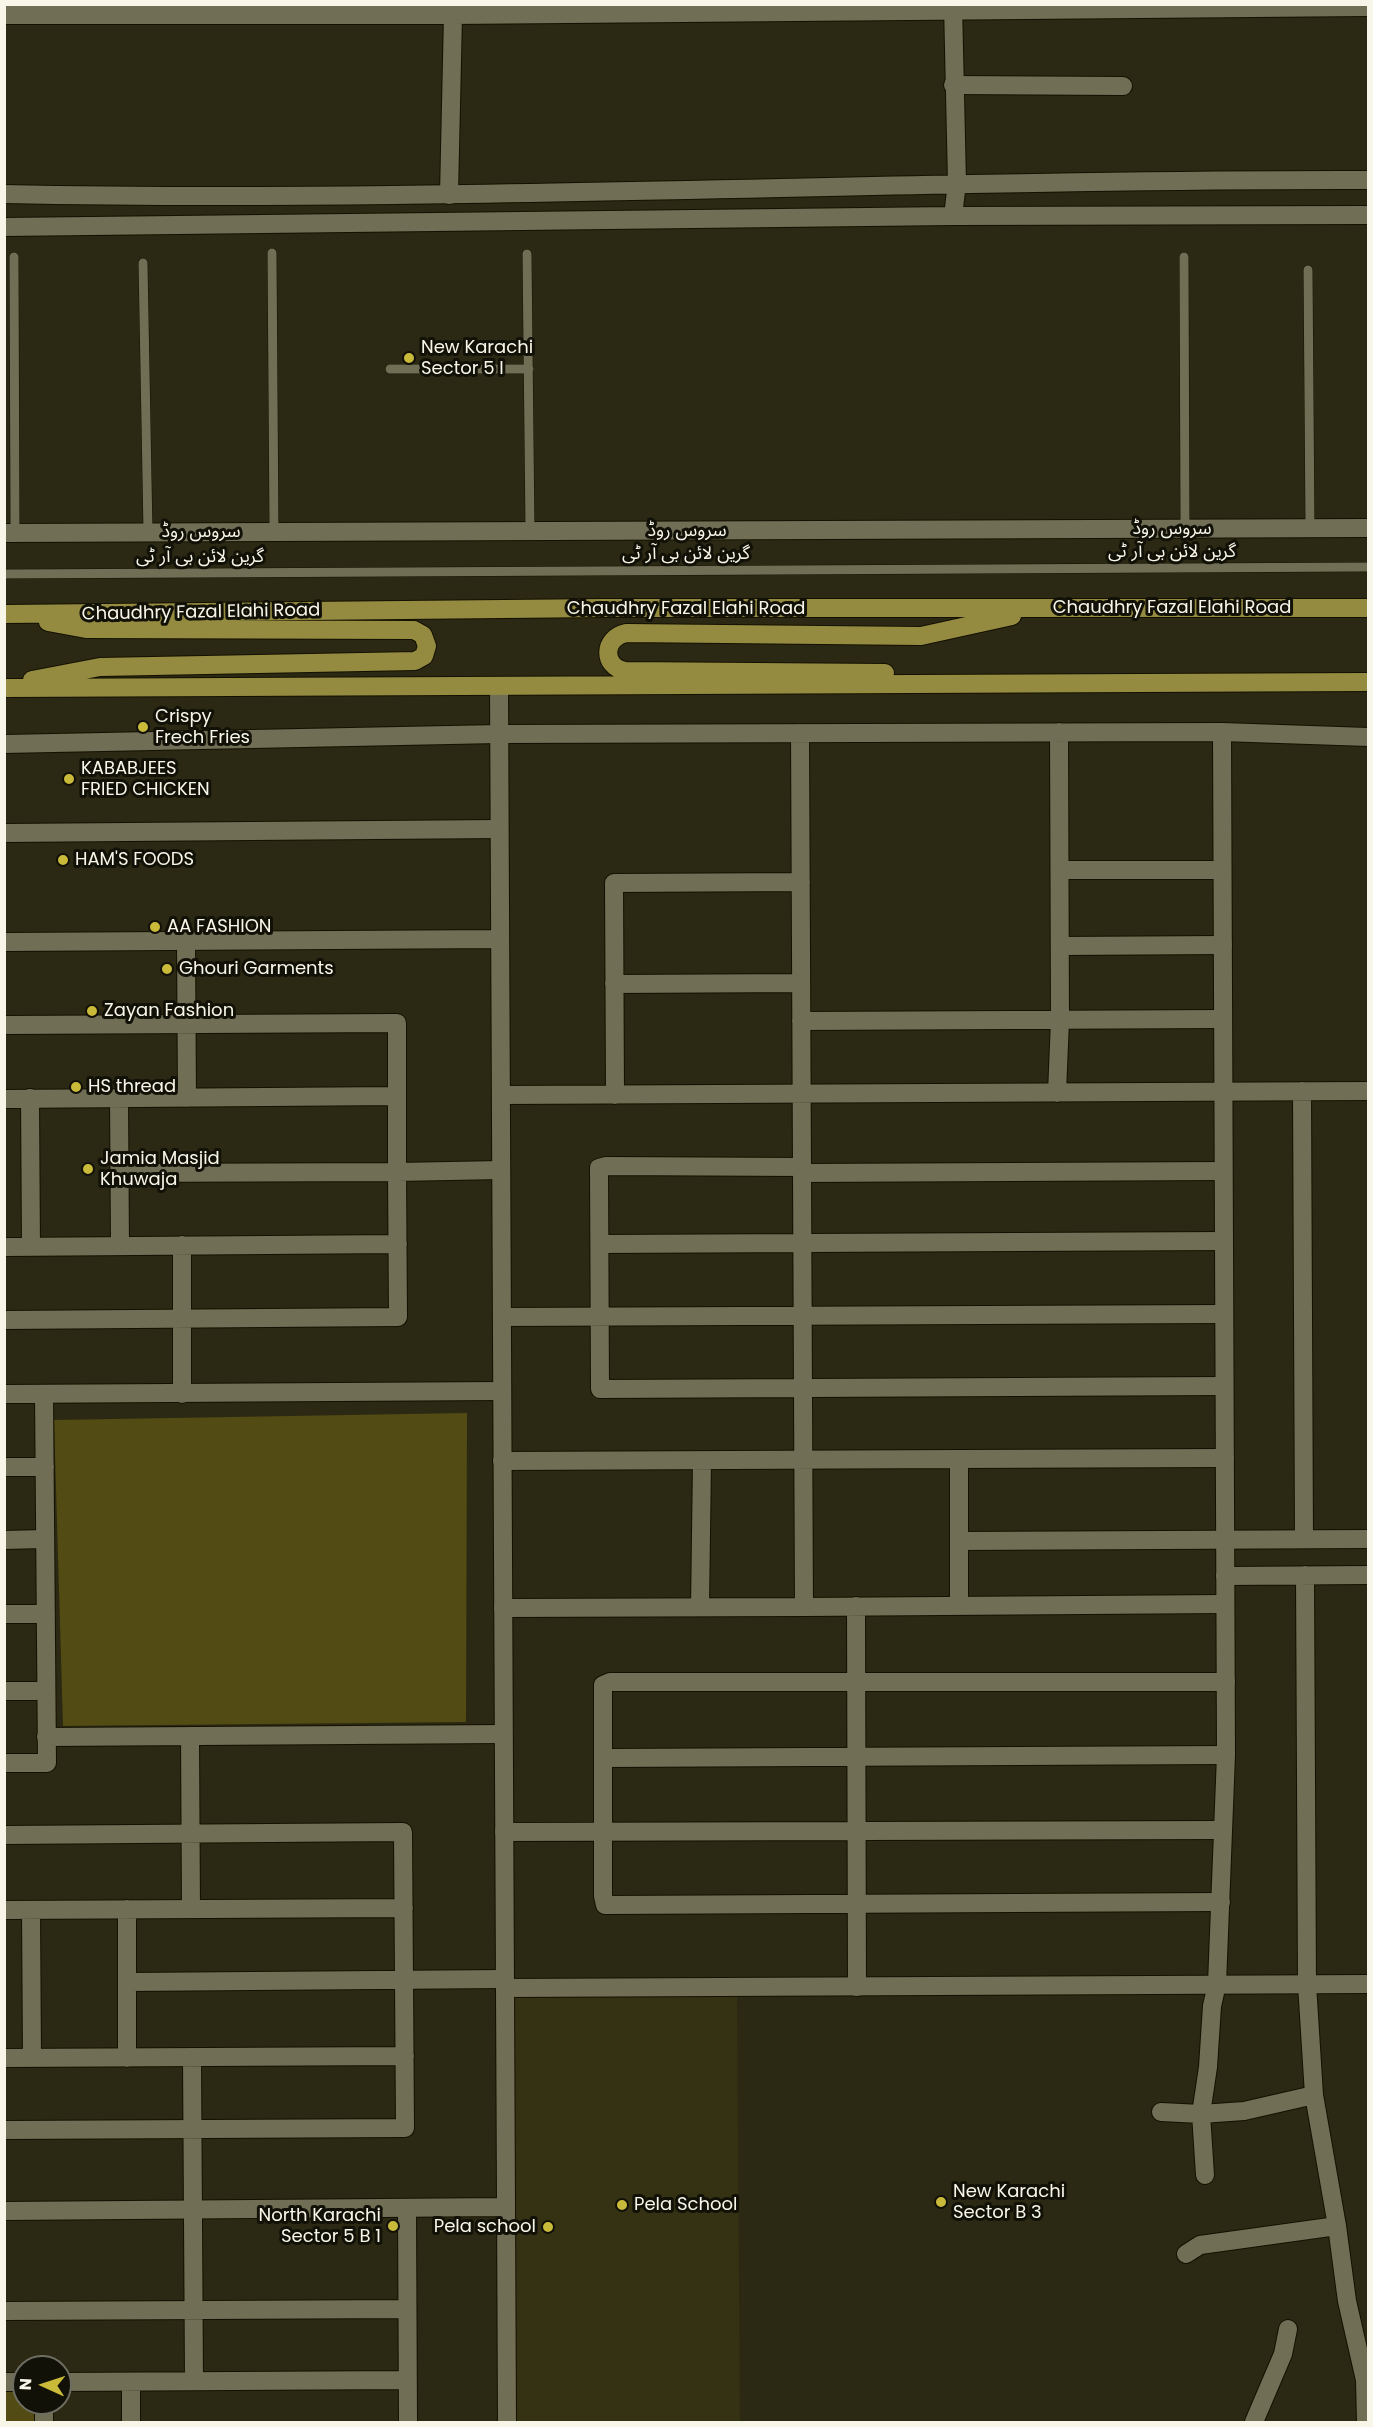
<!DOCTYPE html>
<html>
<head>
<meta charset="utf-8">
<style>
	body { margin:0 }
	#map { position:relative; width:1373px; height:2427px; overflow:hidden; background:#2b2913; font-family:Poppins,sans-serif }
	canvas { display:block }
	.frame { position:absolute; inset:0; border:6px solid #f7f6e8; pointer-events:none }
	.north { position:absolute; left:12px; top:2355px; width:60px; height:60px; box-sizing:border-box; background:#121108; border:2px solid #6e6d62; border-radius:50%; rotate:273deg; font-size:16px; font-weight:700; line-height:24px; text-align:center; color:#f7f6e8 }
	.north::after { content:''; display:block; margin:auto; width:21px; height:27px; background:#caba3a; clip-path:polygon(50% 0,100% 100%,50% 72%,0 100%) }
</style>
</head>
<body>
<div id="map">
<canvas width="1373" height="2427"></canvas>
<div class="frame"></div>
<div class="north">N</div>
</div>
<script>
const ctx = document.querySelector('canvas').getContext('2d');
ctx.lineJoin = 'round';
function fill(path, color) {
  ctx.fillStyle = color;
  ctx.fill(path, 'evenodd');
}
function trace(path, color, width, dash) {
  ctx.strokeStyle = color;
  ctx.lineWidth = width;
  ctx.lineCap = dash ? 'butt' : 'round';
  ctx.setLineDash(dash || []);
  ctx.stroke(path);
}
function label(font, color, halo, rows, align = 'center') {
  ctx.font = font + ' Poppins,"Noto Sans Arabic",sans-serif';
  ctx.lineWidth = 6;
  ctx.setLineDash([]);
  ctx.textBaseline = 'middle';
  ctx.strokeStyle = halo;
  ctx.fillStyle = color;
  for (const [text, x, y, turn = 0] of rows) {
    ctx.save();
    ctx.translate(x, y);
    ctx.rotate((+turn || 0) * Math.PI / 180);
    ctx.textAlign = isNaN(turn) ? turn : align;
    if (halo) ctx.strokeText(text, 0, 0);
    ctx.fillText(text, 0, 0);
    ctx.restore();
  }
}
fill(new Path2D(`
	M737 1987 740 2422H507L505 1988Z`), '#353113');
fill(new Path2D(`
	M467 1413 466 1722 63 1726 54 1420Z
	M4 2382H24V2403H44V2422H5Z`), '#524b13');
const service = new Path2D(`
	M272 253 274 532
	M527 254 530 531
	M14 257 15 532
	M1184 257 1185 529
	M143 263 148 532
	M1308 270 1310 529
	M390 369H529
	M4 574 1368 567`);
const minor = new Path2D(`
	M4 15H453L1368 7
	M953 85 1123 86
	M449 195 453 15
	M4 533 1368 528
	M800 733 804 1607 1225 1604
	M4 744 499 734 1222 732 1368 737
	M4 833 499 829
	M1060 870H1222
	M186 941 187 1098
	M1060 946 1223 945
	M614 984 801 983
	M801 1021 1223 1019
	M4 1025 397 1023V1096
	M1302 1091 1304 1539
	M1057 1093 1060 1020 1059 732
	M501 1095 1368 1091
	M615 1095 614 883 801 882
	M30 1098 31 1247
	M119 1098 120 1246
	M4 1099 397 1096V1172L119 1173
	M802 1167 606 1166 599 1168 600 1389 1224 1386
	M802 1173 1223 1171
	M600 1244 1224 1241
	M4 1247 398 1244
	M502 1317 1224 1314
	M4 1320 398 1317 397 1172 501 1170
	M4 1394 502 1391
	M182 1394V1245
	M502 1461 959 1459
	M4 1467H45
	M4 1540 45 1539
	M959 1541 1368 1539
	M1305 1575 1307 1984 1314 2095 1337 2226 1347 2301 1365 2380 1366 2422
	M1225 1576 1368 1575
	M856 1606 857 1987
	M959 1606V1459L1225 1458
	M700 1607 702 1461
	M503 1608 804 1607
	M4 1614H46
	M4 1691H46
	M190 1736 191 1909
	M46 1737 503 1734
	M604 1758 1226 1755
	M4 1763H47L44 1394
	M504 1832 1221 1830
	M4 1835 403 1832 405 2128 4 2130
	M1221 1902 605 1905 603 1896V1685L610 1682H1226
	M127 1909V2058
	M4 1910 404 1908
	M31 1910 32 2058
	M127 1982 505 1979
	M1217 1984 1212 2006 1208 2067 1201 2114 1244 2111 1314 2095
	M192 2057 194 2381
	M4 2058 405 2056
	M1161 2112 1201 2114 1205 2175
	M407 2209 408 2422
	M1186 2254 1200 2245 1337 2226
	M4 2311 407 2309
	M4 2382H24
	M60 2382 407 2380
	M131 2382V2422
	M44 2403V2422
	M1254 2422 1283 2354 1288 2329`);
const tertiary = new Path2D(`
	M953 4 957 183 953 216
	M4 194C459 203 914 179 1368 180
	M4 227 953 216 1368 215
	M499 687 507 2422
	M4 942 500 939
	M1217 1984 1226 1755 1222 732
	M505 1988 1368 1984
	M4 2211 506 2207`);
const primary = new Path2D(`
	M4 614 604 608H1368
	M885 673 625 671C602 666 603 638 626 633L921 636 1012 616
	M32 680 100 667 415 661 424 656 427 646 423 635 414 630 86 629 48 622
	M4 688 1368 682`);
trace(service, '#141100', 10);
trace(minor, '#141100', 20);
trace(tertiary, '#141100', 20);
trace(primary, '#141100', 20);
trace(service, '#706e55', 9);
trace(minor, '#706e55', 18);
trace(tertiary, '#706e55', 18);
trace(primary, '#948b41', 18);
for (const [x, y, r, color] of [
	[409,358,6,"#caba3a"],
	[143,727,6,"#caba3a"],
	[69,779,6,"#caba3a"],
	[63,860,6,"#caba3a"],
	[155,927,6,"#caba3a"],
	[167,969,6,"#caba3a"],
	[92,1011,6,"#caba3a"],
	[76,1087,6,"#caba3a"],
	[88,1169,6,"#caba3a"],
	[941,2202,6,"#caba3a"],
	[622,2205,6,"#caba3a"],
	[393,2226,6,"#caba3a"],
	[548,2227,6,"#caba3a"]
]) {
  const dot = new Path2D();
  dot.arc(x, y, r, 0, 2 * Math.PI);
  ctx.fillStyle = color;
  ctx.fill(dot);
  trace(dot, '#121108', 2);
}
label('18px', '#f7f6e8', '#121108', [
	["New Karachi",421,348],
	["Sector 5 I",421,369],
	["Crispy",155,717],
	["Frech Fries",155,738],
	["KABABJEES",81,769],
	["FRIED CHICKEN",81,790],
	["HAM'S FOODS",75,860],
	["AA FASHION",167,927],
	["Ghouri Garments",179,969],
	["Zayan Fashion",104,1011],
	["HS thread",88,1087],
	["Jamia Masjid",100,1159],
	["Khuwaja",100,1180],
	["New Karachi",953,2192],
	["Sector B 3",953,2213],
	["Pela School",634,2205],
	["North Karachi",381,2216,"right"],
	["Sector 5 B 1",381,2237,"right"],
	["Pela school",536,2227,"right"]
], 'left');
label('18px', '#f7f6e8', '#121108', [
	["سروس روڈ",1172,529],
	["سروس روڈ",687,531],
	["سروس روڈ",201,532],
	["گرین لائن بی آر ٹی",1172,552],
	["گرین لائن بی آر ٹی",686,554],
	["گرین لائن بی آر ٹی",200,557],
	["Chaudhry Fazal Elahi Road",1172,608],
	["Chaudhry Fazal Elahi Road",686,609],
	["Chaudhry Fazal Elahi Road",201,613,-1]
]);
</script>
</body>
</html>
